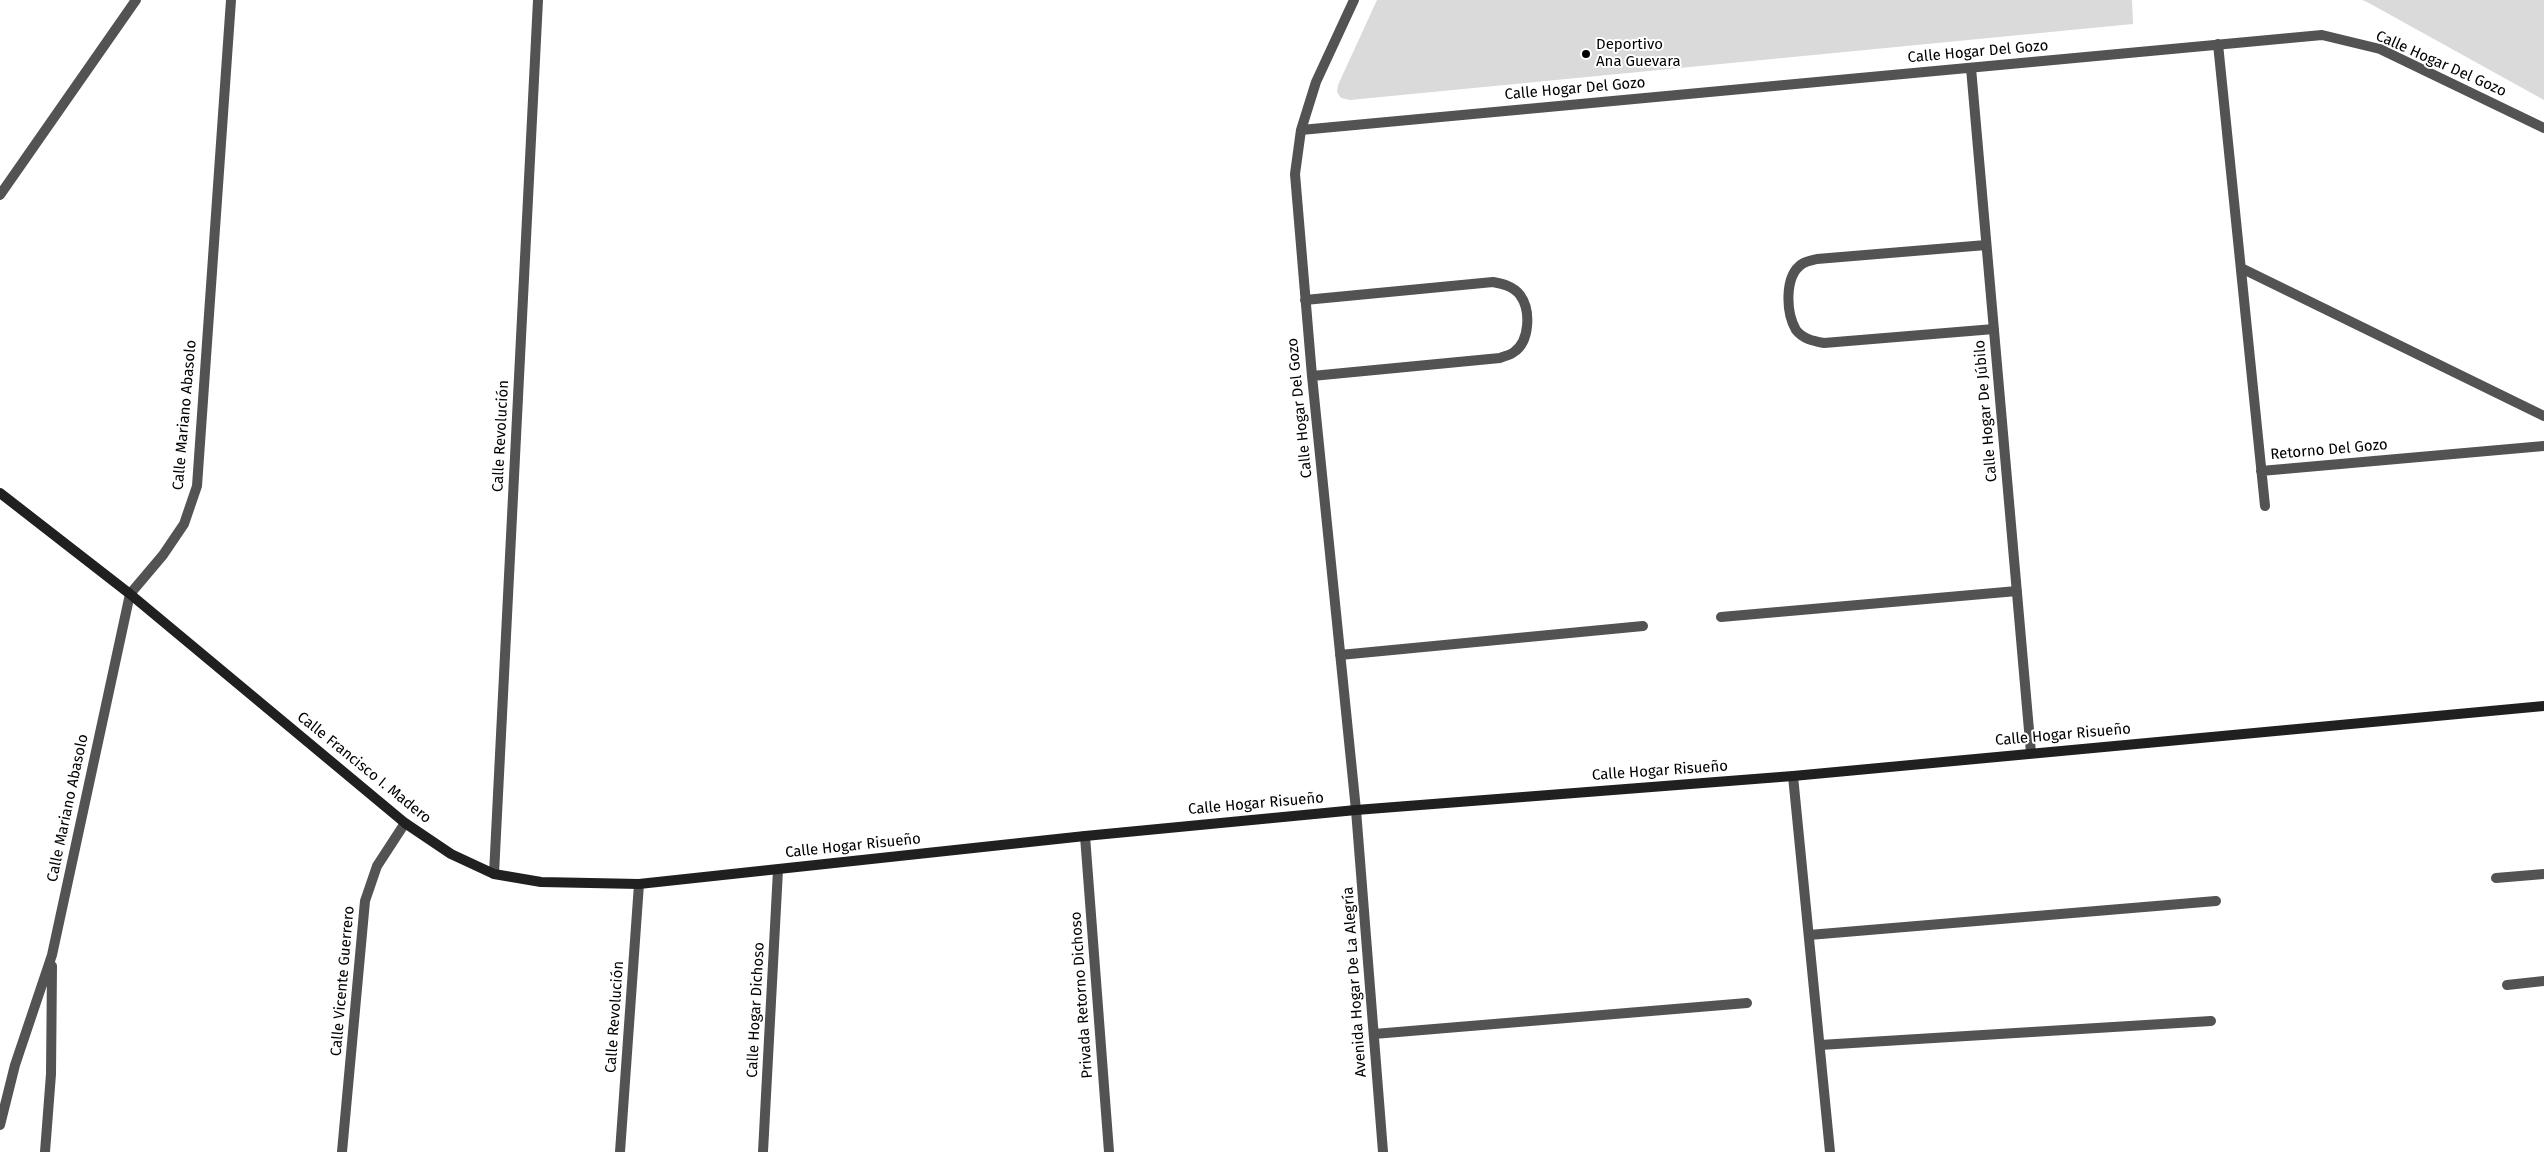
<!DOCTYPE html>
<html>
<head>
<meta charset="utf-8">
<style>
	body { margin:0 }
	canvas { display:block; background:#fff }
</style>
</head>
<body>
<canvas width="2544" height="1152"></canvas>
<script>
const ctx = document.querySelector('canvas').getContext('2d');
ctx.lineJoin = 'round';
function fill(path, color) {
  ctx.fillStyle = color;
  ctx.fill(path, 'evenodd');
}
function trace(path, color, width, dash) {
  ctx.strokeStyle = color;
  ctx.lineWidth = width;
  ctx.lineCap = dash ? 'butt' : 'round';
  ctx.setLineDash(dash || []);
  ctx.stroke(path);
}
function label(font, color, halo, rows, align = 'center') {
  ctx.font = font + ' "Fira Sans",sans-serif';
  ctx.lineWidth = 4;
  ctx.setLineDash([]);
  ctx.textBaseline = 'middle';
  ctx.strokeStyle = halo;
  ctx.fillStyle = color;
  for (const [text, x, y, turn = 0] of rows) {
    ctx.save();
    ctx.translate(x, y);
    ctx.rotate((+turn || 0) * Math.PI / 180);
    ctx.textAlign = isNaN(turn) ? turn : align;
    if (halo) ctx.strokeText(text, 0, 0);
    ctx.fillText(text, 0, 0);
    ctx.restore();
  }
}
fill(new Path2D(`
	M1377 0H2132L2133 24 1350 100 1341 98 1337 92 1338 85Z
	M2362 0H2544V100L2367 2Z`), '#dadada');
trace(new Path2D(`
	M1354 0 1316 82 1301 130 1295 174 1312 376 1356 810 1383 1152
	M2218 44 2265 506
	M1971 68 2031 753
	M1301 130 2322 35 2380 49 2544 128
	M0 195 136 0
	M1986 245 1817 259C1813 260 1806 261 1802 264 1784 276 1786 313 1796 330 1803 339 1813 341 1824 343L1994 329
	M2241 268 2544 416
	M1305 300 1493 282C1503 284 1513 286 1520 295 1531 310 1530 341 1514 352 1511 355 1504 356 1500 358L1312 376
	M2261 471 2544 446
	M1721 617 2017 591
	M1340 655 1643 626
	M1793 776 1830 1152
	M1085 836 1109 1152
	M494 874 538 0
	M2496 878 2544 874
	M1809 935 2216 901
	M2507 985 2544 981
	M1374 1034 1747 1003
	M1820 1045 2211 1021
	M0 1125 15 1065 52 955 130 594 163 555 184 524 197 486 231 0
	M45 1152 51 1074 52 966
	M342 1152 365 901 377 866 405 823
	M620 1152 639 884
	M763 1152 778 870`), '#535353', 10);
trace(new Path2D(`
	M0 493 130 594 405 823 451 854 494 874 541 882 639 884 1085 836 1356 810 1793 776 2544 706`), '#202020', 10);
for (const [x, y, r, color] of [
	[1586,54,5,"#000"]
]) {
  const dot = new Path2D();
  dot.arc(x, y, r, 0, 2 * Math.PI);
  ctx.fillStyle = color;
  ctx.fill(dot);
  trace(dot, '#fff', 2);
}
label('15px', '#000', '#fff', [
	["Deportivo",1596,45],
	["Ana Guevara",1596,62]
], 'left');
label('15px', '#000', '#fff', [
	["Calle Hogar Del Gozo",1978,52,-5],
	["Calle Hogar Del Gozo",2441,64,24],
	["Calle Hogar Del Gozo",1575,89,-5],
	["Calle Hogar Del Gozo",1300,408,-96],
	["Calle Hogar De Júbilo",1986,411,-95],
	["Calle Mariano Abasolo",185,415,-85],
	["Calle Revolución",501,436,-87],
	["Retorno Del Gozo",2329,450,-5],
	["Calle Hogar Risueño",2063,735,-5],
	["Calle Francisco I. Madero",364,768,39],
	["Calle Hogar Risueño",1660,771,-4],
	["Calle Hogar Risueño",1256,804,-5],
	["Calle Mariano Abasolo",68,808,-78],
	["Calle Hogar Risueño",853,846,-6],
	["Calle Vicente Guerrero",343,981,-85],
	["Avenida Hogar De La Alegría",1355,982,-94],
	["Privada Retorno Dichoso",1082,995,-94],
	["Calle Hogar Dichoso",756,1010,-87],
	["Calle Revolución",615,1017,-86]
]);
</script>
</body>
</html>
